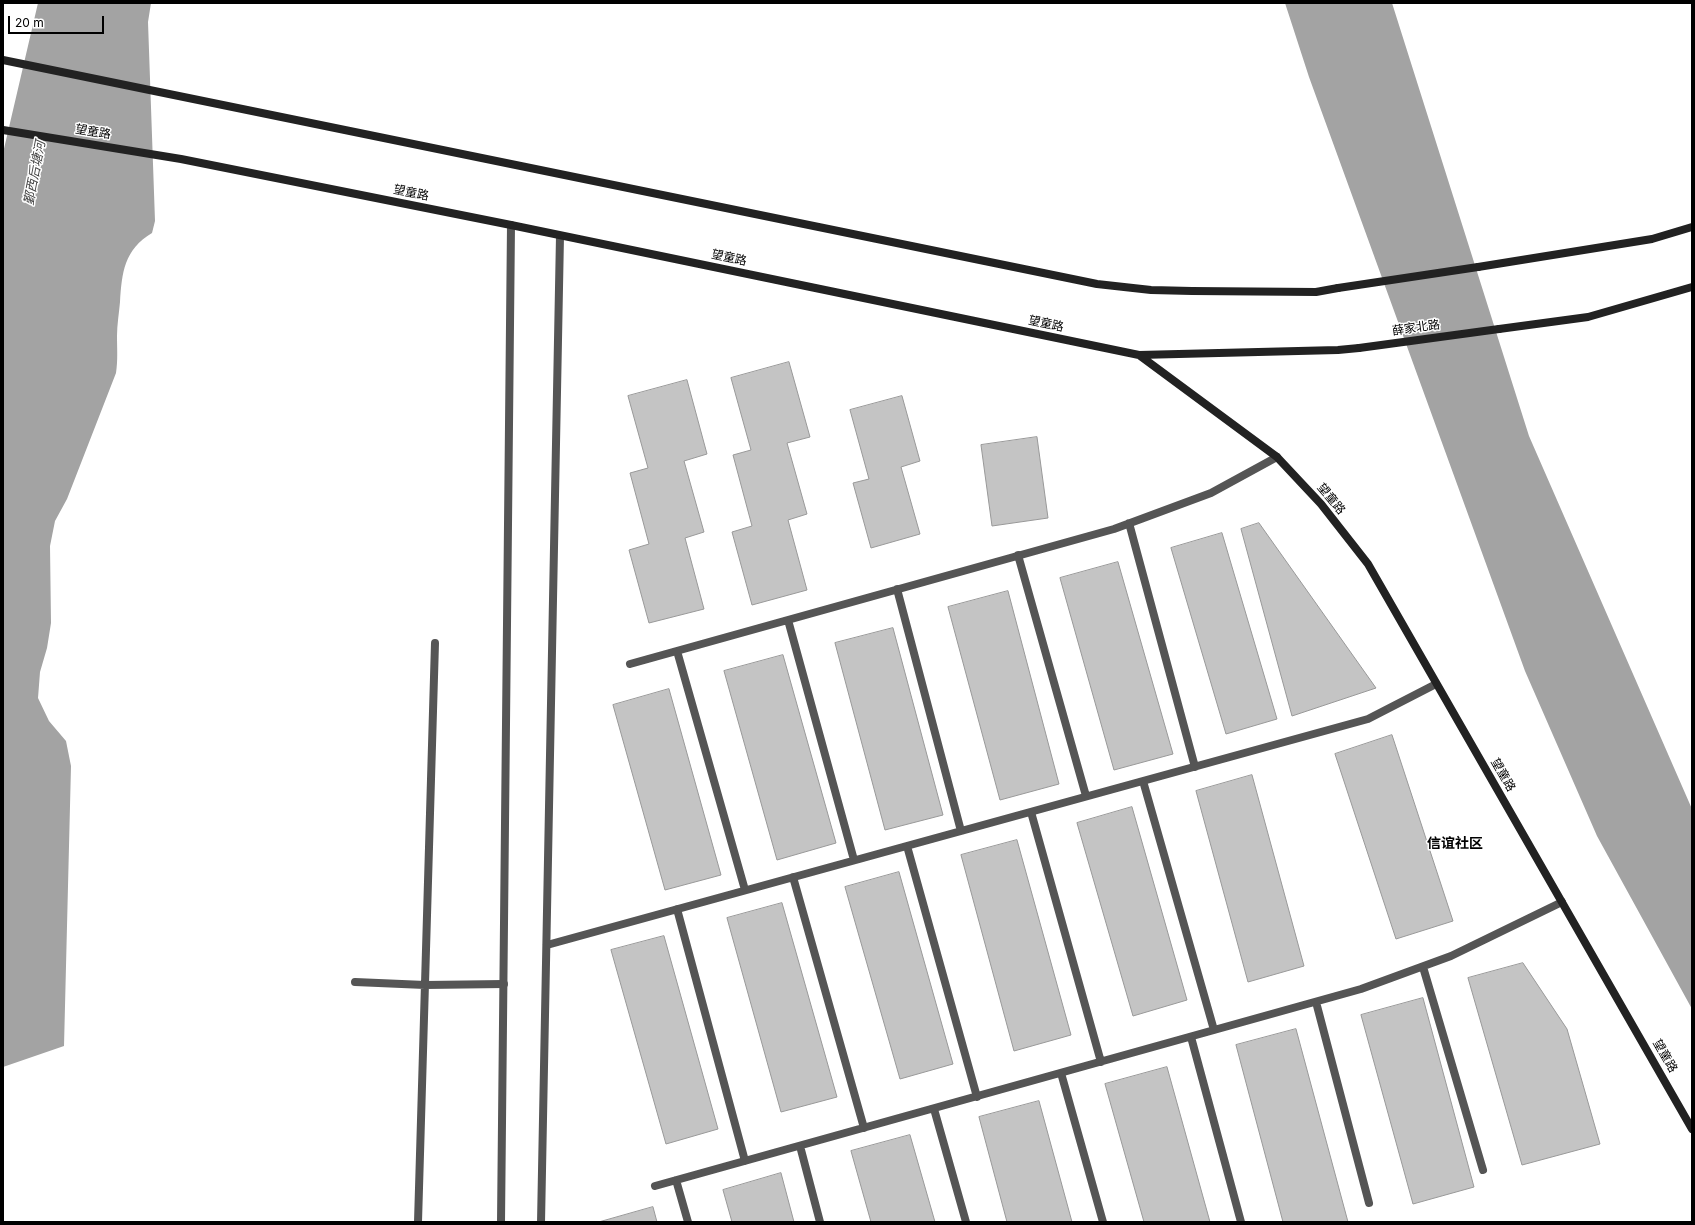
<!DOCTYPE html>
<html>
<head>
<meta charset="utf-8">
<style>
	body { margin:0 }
	#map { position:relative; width:1695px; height:1225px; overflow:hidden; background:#fff; font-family:Inter,sans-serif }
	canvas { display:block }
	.frame { position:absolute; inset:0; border:4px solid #000; pointer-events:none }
	.scale { position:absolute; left:8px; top:16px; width:96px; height:18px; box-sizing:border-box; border:2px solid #000; border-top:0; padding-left:5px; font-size:12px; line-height:14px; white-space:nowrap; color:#000; -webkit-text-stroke:3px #fff; paint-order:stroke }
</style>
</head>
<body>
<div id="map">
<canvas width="1695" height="1225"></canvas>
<div class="frame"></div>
<div class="scale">20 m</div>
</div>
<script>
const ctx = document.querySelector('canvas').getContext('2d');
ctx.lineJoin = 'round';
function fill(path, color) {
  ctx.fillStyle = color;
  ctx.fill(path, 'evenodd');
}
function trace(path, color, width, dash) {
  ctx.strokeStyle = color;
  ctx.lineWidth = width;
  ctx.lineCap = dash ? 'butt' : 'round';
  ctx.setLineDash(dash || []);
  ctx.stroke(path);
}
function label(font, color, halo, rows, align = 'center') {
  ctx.font = font + ' Inter,"Noto Sans SC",sans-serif';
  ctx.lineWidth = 3;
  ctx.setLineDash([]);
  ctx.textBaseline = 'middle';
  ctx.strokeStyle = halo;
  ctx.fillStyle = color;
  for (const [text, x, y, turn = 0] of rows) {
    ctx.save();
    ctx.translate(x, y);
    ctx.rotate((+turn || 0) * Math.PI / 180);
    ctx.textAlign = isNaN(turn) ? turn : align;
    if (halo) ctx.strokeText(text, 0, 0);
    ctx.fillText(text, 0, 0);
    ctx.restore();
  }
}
fill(new Path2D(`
	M38 3H151L148 22 155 221 152 233C124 250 122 272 120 302 119 313 117 325 117 336 117 349 118 360 116 373L67 499 55 521 50 546 51 623 47 648 40 672 38 698 49 721 66 741 71 766 64 1046 3 1067V153Z
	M1285 3H1392L1529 436 1692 809V1009L1597 836 1525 671 1309 77Z`), '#a3a3a3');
const building = new Path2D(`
	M789 362 810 437 787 443 807 514 788 520 807 590 752 605 732 532 752 526 733 455 751 450 731 378Z
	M687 380 707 454 684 461 704 532 685 538 704 609 649 623 629 550 649 544 630 473 648 468 628 396Z
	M902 396 920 461 901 467 920 534 871 548 853 483 869 479 850 410Z
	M1037 437 1048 518 992 526 981 445Z
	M1259 523 1376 688 1292 716 1241 529Z
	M1222 533 1277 719 1226 734 1171 548Z
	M1118 562 1173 754 1114 770 1060 578Z
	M1008 591 1059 784 1000 800 948 607Z
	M893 628 943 815 885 830 835 643Z
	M783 655 836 843 777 860 724 671Z
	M669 689 721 875 665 890 613 705Z
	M1392 735 1453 921 1396 939 1335 754Z
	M1252 775 1304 966 1248 982 1196 791Z
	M1132 807 1187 1000 1133 1016 1077 823Z
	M1017 840 1071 1035 1014 1051 961 855Z
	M899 872 953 1064 900 1079 845 887Z
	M782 903 837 1097 781 1112 727 918Z
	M664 936 718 1129 666 1144 611 950Z
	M1523 963 1567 1029 1600 1144 1522 1165 1468 978Z
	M1423 998 1474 1187 1413 1204 1361 1015Z
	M1296 1029 1348 1222H1283L1236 1045Z
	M1167 1067 1210 1222H1144L1105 1084Z
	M1039 1101 1072 1222H1007L979 1117Z
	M910 1135 935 1222H871L851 1151Z
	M781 1173 794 1222H732L723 1190Z
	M653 1207 657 1222H599Z`);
fill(building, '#c4c4c4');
trace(building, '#999', 1);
trace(new Path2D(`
	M1129 523 1195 767
	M1018 555 1086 796
	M897 589 961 831
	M788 620 854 860
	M677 651 745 890
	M630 664 1114 529 1211 493 1277 457
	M1143 781 1214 1030
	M1031 812 1101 1062
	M907 846 977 1097
	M793 877 864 1128
	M677 909 745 1161
	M547 945 1368 719 1436 684
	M1423 967 1483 1170
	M355 982 425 985 504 984
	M1316 1002 1369 1203
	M1191 1037 1241 1222
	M1061 1073 1103 1222
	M934 1109 966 1222
	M800 1146 820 1222
	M676 1180 688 1222
	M655 1186 1361 989 1451 956 1562 902
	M418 1222 435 643`), '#555', 8);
trace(new Path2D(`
	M501 1222 511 225
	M541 1222 560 236`), '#555', 8);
trace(new Path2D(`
	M3 60 1097 284 1151 290 1192 291 1316 292 1338 288
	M3 130 181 159 511 225 1139 355 1277 457 1321 504 1368 564 1692 1129
	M1478 267 1652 239 1692 227
	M1499 329 1588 317 1692 287
	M1139 355 1338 350 1359 348`), '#222', 8);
trace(new Path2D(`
	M1338 288 1478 267
	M1359 348 1499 329`), '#222', 8);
label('12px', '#000', '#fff', [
	["望童路",93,132,9],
	["望童路",411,193,11],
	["望童路",729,258,12],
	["望童路",1046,324,12],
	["薛家北路",1416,328,-8],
	["望童路",1331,499,50],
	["望童路",1503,775,60],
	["望童路",1665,1056,60]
]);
label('italic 13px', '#444', '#fff', [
	["鄞西后塘河",35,173,-79]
]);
label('bold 14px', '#000', '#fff', [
	["信谊社区",1455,844]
]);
</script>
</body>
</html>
